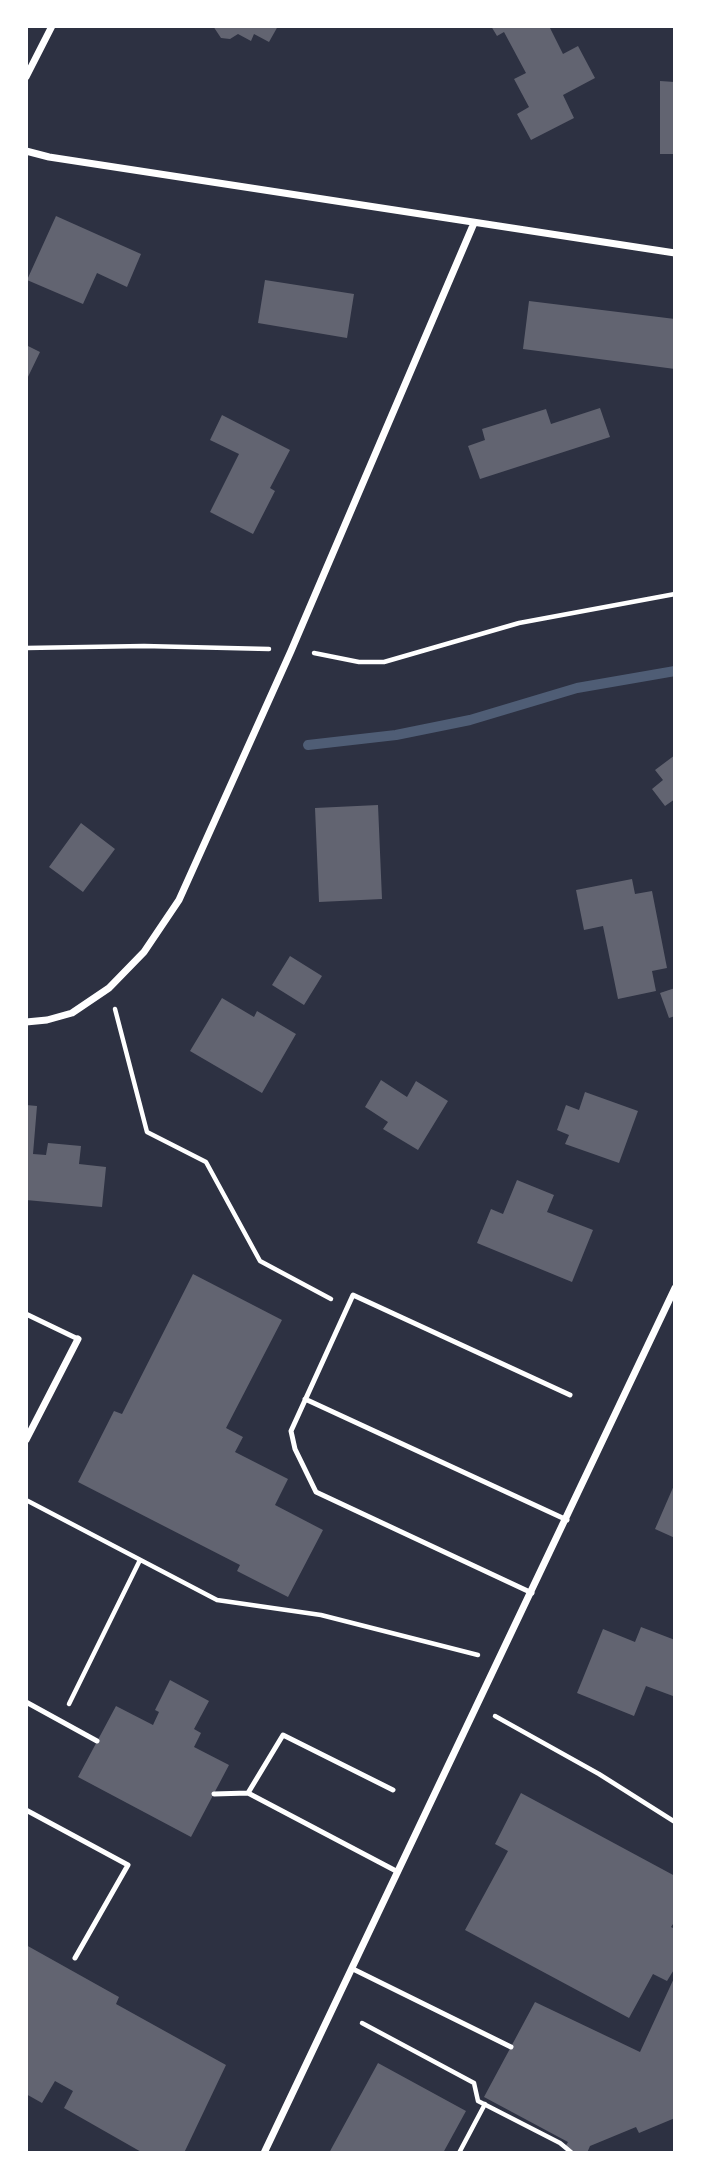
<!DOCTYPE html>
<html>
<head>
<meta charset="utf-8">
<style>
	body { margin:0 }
	#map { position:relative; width:701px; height:2179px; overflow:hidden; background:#2d3142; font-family:Ubuntu,sans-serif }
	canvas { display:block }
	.frame { position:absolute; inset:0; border:28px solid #fff; pointer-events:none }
</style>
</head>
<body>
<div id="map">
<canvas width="701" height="2179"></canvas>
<div class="frame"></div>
</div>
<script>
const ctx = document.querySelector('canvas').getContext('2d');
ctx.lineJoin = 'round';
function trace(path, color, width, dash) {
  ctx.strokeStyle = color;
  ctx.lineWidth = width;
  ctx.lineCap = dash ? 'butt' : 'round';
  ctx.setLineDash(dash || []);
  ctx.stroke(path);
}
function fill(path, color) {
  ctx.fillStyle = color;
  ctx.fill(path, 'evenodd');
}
trace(new Path2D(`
	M308 745 396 735 470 720 577 688 675 671`), '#4f5d75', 10);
fill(new Path2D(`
	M213 26H278L269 42 254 34 251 41 238 34 230 39 221 38Z
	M491 26H549L563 54 578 46 595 78 563 95 574 118 531 140 517 114 529 107 514 79 526 73 504 32 497 36Z
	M660 81 675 82V154H660Z
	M56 216 141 254 127 287 97 273 83 304 27 280Z
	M265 280 354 294 347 338 258 323Z
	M529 301 675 319V369L523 349Z
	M26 345 40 352 26 381Z
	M600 408 610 437 480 479 468 446 485 440 482 429 546 409 551 424Z
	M222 415 290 450 270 488 275 491 253 534 210 512 239 454 210 440Z
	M675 755V799L665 806 652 789 663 780 655 770Z
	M378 805 382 899 319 902 315 808Z
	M81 823 115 849 83 892 49 867Z
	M632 879 635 894 652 891 667 968 652 971 656 991 618 999 603 926 584 930 576 890Z
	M290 956 322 976 304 1005 272 985Z
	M675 988V1016L669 1018 660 993Z
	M222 998 254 1017 257 1011 296 1034 262 1093 190 1051Z
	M381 1080 407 1097 416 1081 448 1101 418 1150 383 1129 388 1122 365 1107Z
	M585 1092 638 1111 619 1163 565 1144 569 1135 557 1130 566 1105 579 1110Z
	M26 1105 37 1106 33 1154 46 1155 48 1143 81 1146 79 1164 106 1167 102 1207 26 1200Z
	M517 1180 554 1195 547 1212 593 1230 572 1282 477 1243 491 1209 503 1214Z
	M193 1274 282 1320 226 1428 243 1437 235 1452 288 1479 275 1505 323 1530 288 1597 237 1571 240 1565 78 1482 114 1411 122 1414Z
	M675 1483V1538L655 1529Z
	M641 1627 675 1640 673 1696 646 1686 634 1716 577 1693 603 1629 635 1642Z
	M170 1680 209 1701 194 1729 201 1733 194 1747 229 1765 191 1837 78 1777 116 1706 153 1725 159 1712 155 1710Z
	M521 1793 675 1876V1921L671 1927 675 1929V1968L667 1981 653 1974 629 2018 465 1930 508 1851 495 1844Z
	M26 1945 119 1997 116 2004 226 2065 184 2153H143L64 2108 73 2091 55 2081 42 2103 26 2094Z
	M675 1976V2118L639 2133 636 2127 590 2146 587 2153H577L565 2147 568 2142 484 2097 535 2002 640 2052Z
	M378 2063 466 2111 443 2153H329Z`), '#626471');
trace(new Path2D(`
	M26 648 144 646 269 649
	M314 653 359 662H384L519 623 675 594
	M115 1009 147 1132 206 1162 260 1261 331 1299
	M26 1500 217 1600 321 1615 478 1655
	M69 1704 140 1560
	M495 1716 599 1774 675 1822
	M362 2023 474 2083 478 2101 560 2143 572 2153
	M459 2153 485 2104`), '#fff', 4.5);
trace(new Path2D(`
	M26 1314 78 1339
	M305 1399 567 1520
	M532 1593 316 1492 295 1449 291 1431 353 1295 570 1395
	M26 1702 97 1741
	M248 1793 283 1735 393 1790
	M214 1794 248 1793 398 1872
	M26 1810 128 1865 75 1958
	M353 1969 511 2047`), '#fff', 5);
trace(new Path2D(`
	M26 77 52 26
	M26 151 49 157 675 253
	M26 1022 47 1020 72 1013 109 988 144 952 179 900 291 651 474 223
	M26 1440 78 1339
	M264 2153 675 1288`), '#fff', 7);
</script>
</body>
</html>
